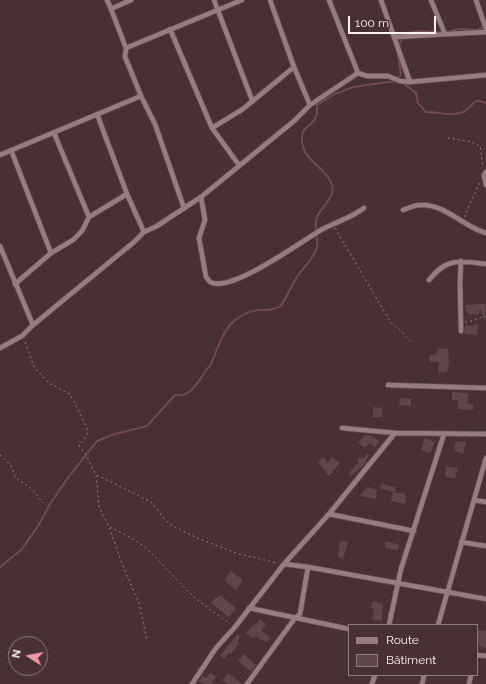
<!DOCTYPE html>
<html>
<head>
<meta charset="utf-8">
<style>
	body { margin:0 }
	#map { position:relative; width:486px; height:684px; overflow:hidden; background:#483034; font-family:Raleway,sans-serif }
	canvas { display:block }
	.legend { position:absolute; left:348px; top:624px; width:130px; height:52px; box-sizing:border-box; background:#483034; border:1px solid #907d80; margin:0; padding:5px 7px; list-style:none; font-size:12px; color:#fdf1f2 }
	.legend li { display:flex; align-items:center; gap:8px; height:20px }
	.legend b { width:20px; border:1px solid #907d80 }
	.north { position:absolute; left:8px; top:636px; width:40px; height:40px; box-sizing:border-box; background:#483034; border:1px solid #907d80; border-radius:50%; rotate:281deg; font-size:11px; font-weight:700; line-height:16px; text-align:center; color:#fdf1f2 }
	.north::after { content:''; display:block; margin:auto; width:14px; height:18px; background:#f39aa8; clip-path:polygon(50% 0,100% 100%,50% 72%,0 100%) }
	.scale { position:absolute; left:348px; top:16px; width:88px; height:18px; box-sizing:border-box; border:2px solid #fdf1f2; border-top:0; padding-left:5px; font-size:12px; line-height:14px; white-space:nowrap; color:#fdf1f2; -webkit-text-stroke:3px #483034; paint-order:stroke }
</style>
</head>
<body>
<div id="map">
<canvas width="486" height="684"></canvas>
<ul class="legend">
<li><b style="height:5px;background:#987c80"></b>Route</li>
<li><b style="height:11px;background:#5f4649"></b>Bâtiment</li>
</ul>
<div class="north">N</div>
<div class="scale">100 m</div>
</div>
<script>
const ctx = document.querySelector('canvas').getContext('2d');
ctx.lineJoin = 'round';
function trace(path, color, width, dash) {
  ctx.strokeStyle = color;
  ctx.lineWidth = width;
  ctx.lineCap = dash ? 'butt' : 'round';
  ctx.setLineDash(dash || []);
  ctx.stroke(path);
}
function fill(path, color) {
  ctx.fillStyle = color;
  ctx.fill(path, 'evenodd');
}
trace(new Path2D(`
	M447 32 459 29 477 30 485 26
	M398 47 404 35C417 29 428 31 442 33
	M403 83 416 93 418 103 426 112C438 112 454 117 465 111 474 105 473 97 486 103
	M0 567 22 549 38 526 50 504 67 479 97 441 115 434 147 426 175 395C190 398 198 382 205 372 207 368 211 366 212 362 217 350 221 335 230 325 237 317 248 311 259 310 267 310 274 310 281 306 286 298 290 289 295 280 301 269 315 258 317 247 319 237 313 227 317 217 321 206 338 196 331 182 324 166 301 160 302 138 302 121 319 130 317 105L335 94 353 87 396 81 401 74 398 54`), '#744854', 2);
fill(new Path2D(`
	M480 304H486L484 321 480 308 479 314 470 315V313H466L465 305Z
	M478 324 477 335 464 334 465 325 472 326Z
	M438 348 448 349 449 363 447 372H438L439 362H430L429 356 437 354Z
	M452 392 468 393V403L473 404V410L458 409V400H452Z
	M400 398 411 399V406L399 405Z
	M373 407 383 408 382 417H373Z
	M370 435 379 441 375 447 370 443 365 448 358 443 364 436Z
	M425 438 435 442 430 453 421 450Z
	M456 441 466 442 463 454 454 451Z
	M367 454 369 456 365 462 366 463 351 476 349 473 359 462 357 461 360 457 362 459Z
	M323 457 328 462 332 457 340 463 329 476 318 462Z
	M446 466 458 468 455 479 445 476Z
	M381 484 396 487 395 492 380 489Z
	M367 487 377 490 376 499 360 496Z
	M393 492 406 494 405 504 391 501Z
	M340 541 348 542 343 559 338 557Z
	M385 541 400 545 398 550 385 548Z
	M231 571 243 580 236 590 224 580Z
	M220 595 236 608 229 617 211 603 216 597 218 598Z
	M373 601 383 604 382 621 372 619 374 609 371 608Z
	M260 619 266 624 261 630 270 638 267 642 262 639 261 640 256 636 254 639 246 633 254 624 255 625Z
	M477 630 486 631V648L479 646V642H477Z
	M237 635 240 637 238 641 239 642 238 645 231 654 229 653 224 659 220 655Z
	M244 654 256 665 251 672 238 661Z
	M210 673 216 677 211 684H203L199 681 203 676 206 678Z
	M229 673 242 684H227L222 680Z`), '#5f4649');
const minor = new Path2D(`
	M107 0 111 9 126 48 125 57 128 64 141 96 155 124 184 208
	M214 0 252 100
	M270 0 294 67 310 105
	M329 0 358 73
	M381 0 410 82
	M431 0 445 34
	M476 0 486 29
	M111 9 131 0
	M170 29 212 128 239 165
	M394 37 486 32
	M126 48 242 0
	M212 128 243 109 294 67
	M54 133 89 217
	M11 150 51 253
	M0 155 141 96
	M486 172 484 175 486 185
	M127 194 144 232
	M201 197 205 220 199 238 206 277C208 279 209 281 210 282 230 294 302 241 321 230 336 222 351 218 364 208
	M403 210C408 208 415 205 421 205 445 204 464 227 486 233
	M0 246 33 325
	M429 280C447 257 460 261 486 264
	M15 284 51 253 73 240 82 231 89 217 127 194 97 114
	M461 331 460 283 461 261
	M0 348 22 336 33 325 134 242 144 232 157 226 201 197 294 121 310 105 358 73 367 76H388L400 81 410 82 486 75
	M388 385 486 388
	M342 428 395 433 486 434
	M474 500 486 502
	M329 514 414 531
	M461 542 486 546
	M284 564 308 567 486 599
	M249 608 349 629
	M389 625 401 569 444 434
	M438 625 486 458
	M477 655 486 656
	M192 684 216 648 235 627 284 564 329 514 395 433
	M247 684 295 618 300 614 308 567
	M372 684 375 675
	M422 684 424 675
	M469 684 471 675`);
trace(minor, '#635053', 6);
trace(new Path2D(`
	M448 138 472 142 480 146 483 168
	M465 217 468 208 480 182
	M335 228 391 323 400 330 412 343
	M465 322C473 322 480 317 486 317
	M25 342 34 367 49 383 70 394 87 428V435L79 446 86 455 96 475 99 507 109 527 124 569 139 603 147 641
	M0 455 4 458 11 466 16 478 32 489 43 503
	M97 475 151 502 169 524 197 538 239 554 277 563
	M110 527 130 537 145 547 196 599 230 624`), '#938082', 1, [2, 3]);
trace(minor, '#987c80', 4.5);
</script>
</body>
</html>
